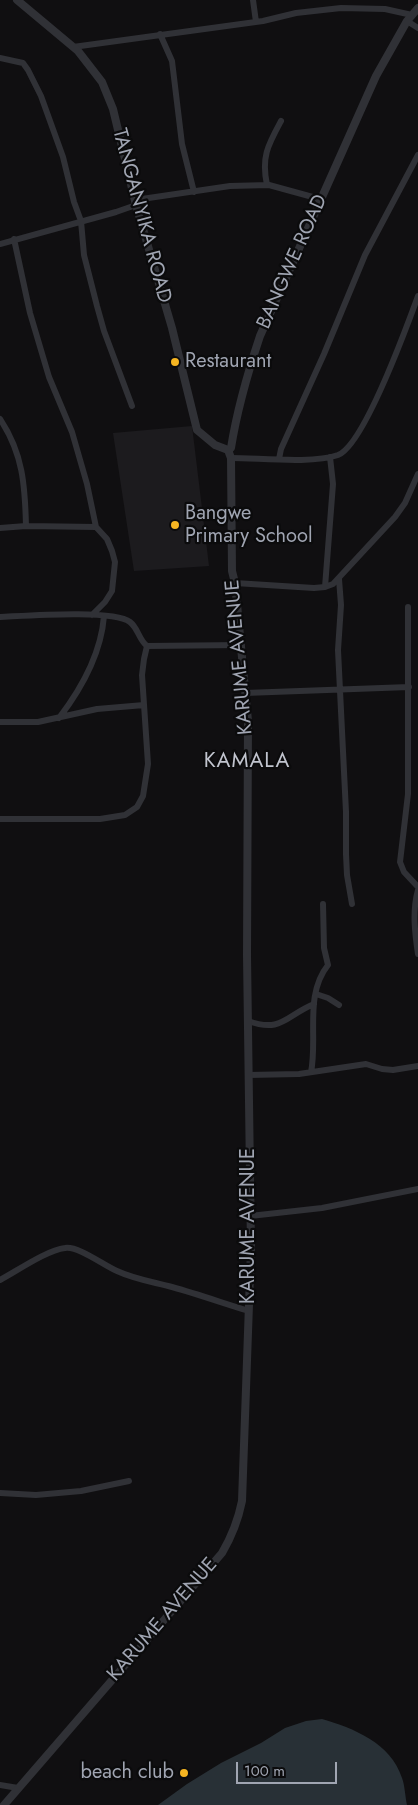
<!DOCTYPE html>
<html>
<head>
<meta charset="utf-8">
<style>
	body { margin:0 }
	#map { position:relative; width:418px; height:1805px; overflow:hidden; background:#100f11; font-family:Jost,sans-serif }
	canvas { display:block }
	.scale { position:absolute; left:236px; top:1762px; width:101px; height:22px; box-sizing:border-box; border:2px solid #a0a5b2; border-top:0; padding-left:6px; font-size:15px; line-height:18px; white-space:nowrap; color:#a0a5b2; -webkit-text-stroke:4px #0b0b0c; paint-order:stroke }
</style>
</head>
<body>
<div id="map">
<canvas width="418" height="1805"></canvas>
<div class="scale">100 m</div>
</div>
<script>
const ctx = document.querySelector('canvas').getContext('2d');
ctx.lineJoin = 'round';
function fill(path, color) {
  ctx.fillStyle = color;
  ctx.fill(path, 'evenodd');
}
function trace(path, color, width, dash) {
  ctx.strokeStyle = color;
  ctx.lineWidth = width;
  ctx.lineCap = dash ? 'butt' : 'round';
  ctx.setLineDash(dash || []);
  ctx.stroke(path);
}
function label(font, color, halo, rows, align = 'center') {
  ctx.font = font + ' Jost,sans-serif';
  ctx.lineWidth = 4.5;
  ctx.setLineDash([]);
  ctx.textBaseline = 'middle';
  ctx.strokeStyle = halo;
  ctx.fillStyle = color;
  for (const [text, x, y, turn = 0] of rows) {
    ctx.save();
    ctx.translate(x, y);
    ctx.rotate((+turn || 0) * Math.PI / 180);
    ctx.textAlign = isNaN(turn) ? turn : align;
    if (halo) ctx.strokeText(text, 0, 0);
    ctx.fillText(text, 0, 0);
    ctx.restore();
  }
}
fill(new Path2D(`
	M192 426 209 566 134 571 113 433Z`), '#1c1b1e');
fill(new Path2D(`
	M322 1719C353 1728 391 1743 402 1778 405 1786 405 1796 407 1805H158L187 1784 221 1763 261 1743 285 1728 306 1721Z`), '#283036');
trace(new Path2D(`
	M253 0 256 22
	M407 21 418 28
	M160 34 172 61 182 144 194 192
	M73 47 263 21 296 13 341 8 385 9 412 15
	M0 58 23 63 28 70 41 96 63 157 74 202 81 221 84 255 97 306 104 331 132 406
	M267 185C261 157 268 145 281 121
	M135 200 230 186 269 185 320 199
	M14 239 30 313 49 377 72 432 87 484 96 527 107 539 112 551 115 562 112 591 105 602 92 615
	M0 244 116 212 136 205
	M0 419C23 454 25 485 26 526
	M231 458C260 458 312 464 338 455 364 445 407 326 418 296
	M279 459 281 449 324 354 365 255 418 155
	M0 528 26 526 96 527
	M339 579 341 605 338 650 346 812V854L347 875 352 904
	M235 583 314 588 325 587 333 584 395 517 405 503 418 474
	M325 587 333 484 330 457
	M408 607V794L400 862 404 872 418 887
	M0 617C24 616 113 609 130 622 138 628 139 640 147 646L241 645
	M245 693 409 687
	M59 718C82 688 101 654 104 616
	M0 722H38L97 709 144 705
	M0 819H100L125 815 137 807 143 796 148 764 142 675 144 659 147 646
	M418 890C412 911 415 934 418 954
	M316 994 328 998 339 1005
	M248 1021C282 1033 285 1016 314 1004
	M311 1072C318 1038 304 995 328 965L324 948 323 904
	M248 1075 299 1074 366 1064 382 1069 393 1070 418 1066
	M250 1216 322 1208 418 1189
	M0 1280C17 1271 47 1250 65 1248 79 1246 103 1265 117 1271 134 1279 153 1282 172 1287 197 1294 223 1303 249 1311
	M0 1493 36 1495 81 1491 129 1481
	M0 1785 18 1788`), '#303136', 6);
trace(new Path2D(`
	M17 0 78 51 102 82 113 109 136 205 172 328 197 430 215 445 228 450
	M4 1805 222 1553C232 1536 238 1521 242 1501L251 1248 247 955 248 721 235 583 232 571 231 458 228 450 231 448C237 410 248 372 260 336L376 76 407 21 418 8`), '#303136', 8);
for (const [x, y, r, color] of [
	[175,362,5,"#f6b522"],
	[175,525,5,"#f6b522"],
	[184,1773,5,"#f6b522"]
]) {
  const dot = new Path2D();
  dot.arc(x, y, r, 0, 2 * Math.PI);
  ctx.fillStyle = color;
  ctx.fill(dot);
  trace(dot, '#0b0b0c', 2);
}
label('20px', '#a0a5b2', '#0b0b0c', [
	["TANGANYIKA ROAD",141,216,75],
	["BANGWE ROAD",293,262,-66],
	["KARUME AVENUE",240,657,-95],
	["KARUME AVENUE",249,1226,-90],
	["KARUME AVENUE",163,1620,-49]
]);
label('20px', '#a0a5b2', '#0b0b0c', [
	["Restaurant",185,362],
	["Bangwe",185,514],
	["Primary School",185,537],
	["beach club",174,1773,"right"]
], 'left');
ctx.letterSpacing = '1px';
label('21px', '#c1c4ce', '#0b0b0c', [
	["KAMALA",247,762]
]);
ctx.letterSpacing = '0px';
</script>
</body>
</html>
